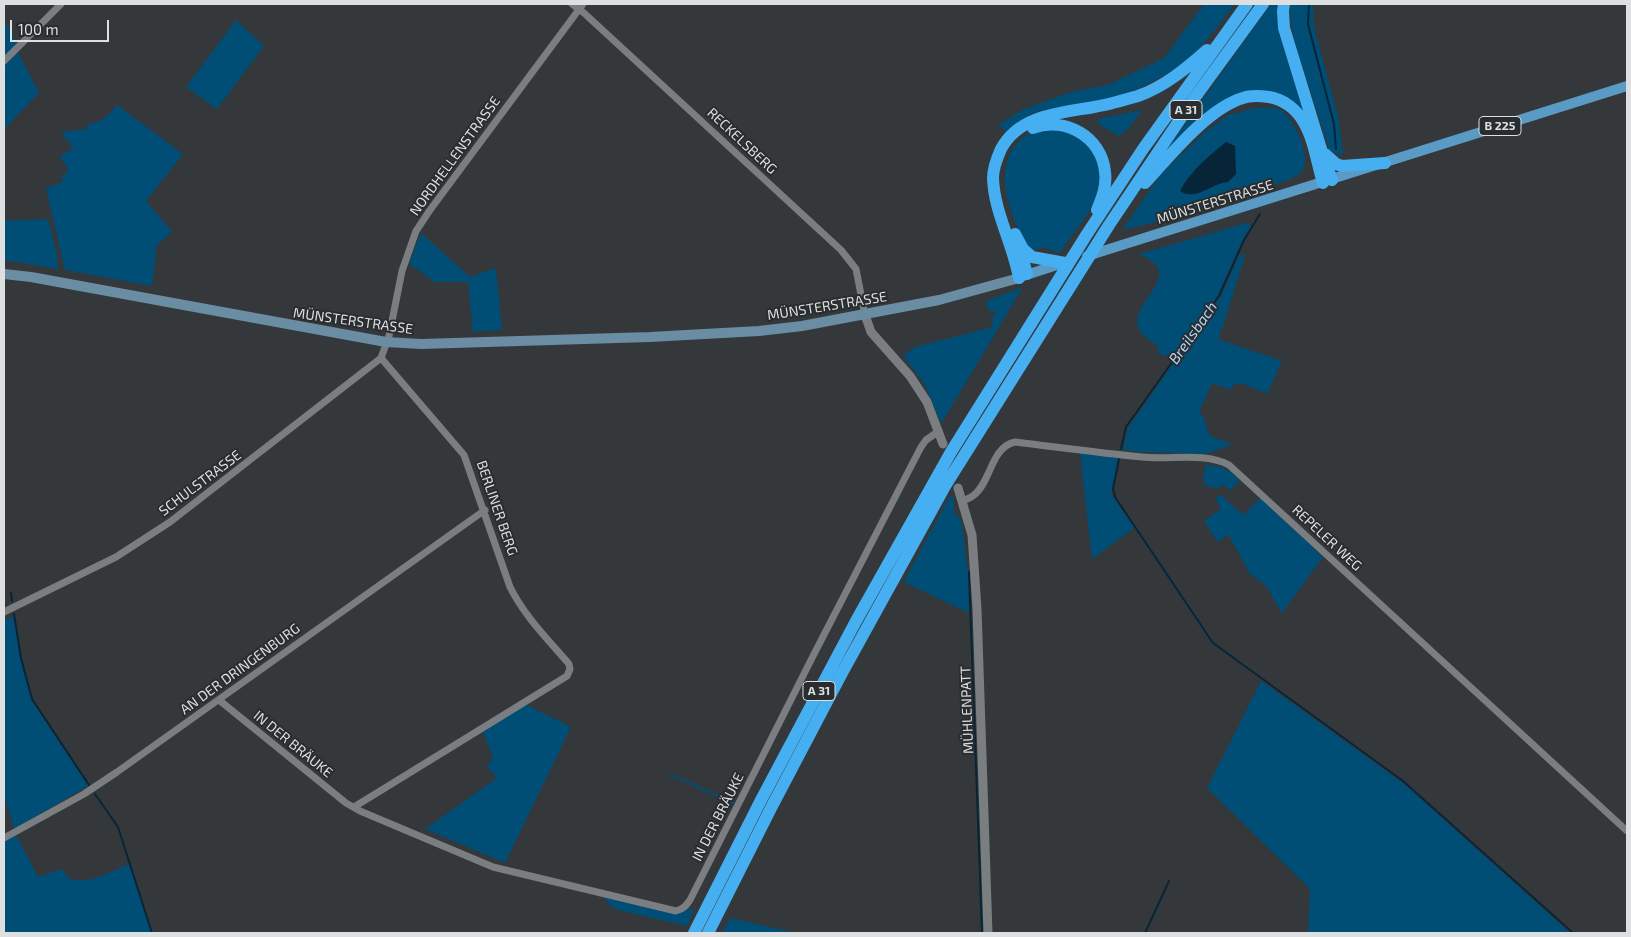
<!DOCTYPE html>
<html>
<head>
<meta charset="utf-8">
<style>
	body { margin:0 }
	#map { position:relative; width:1631px; height:937px; overflow:hidden; background:#34383a; font-family:"Exo 2",sans-serif }
	canvas { display:block }
	.frame { position:absolute; inset:0; border:5px solid #dddfe1; pointer-events:none }
	.scale { position:absolute; left:10px; top:20px; width:99px; height:22px; box-sizing:border-box; border:2px solid #dddfe1; border-top:0; padding-left:6px; font-size:15px; line-height:18px; white-space:nowrap; color:#dddfe1; -webkit-text-stroke:4px #2a2d30; paint-order:stroke }
</style>
</head>
<body>
<div id="map">
<canvas width="1631" height="937"></canvas>
<div class="frame"></div>
<div class="scale">100 m</div>
</div>
<script>
const ctx = document.querySelector('canvas').getContext('2d');
ctx.lineJoin = 'round';
function fill(path, color) {
  ctx.fillStyle = color;
  ctx.fill(path, 'evenodd');
}
function trace(path, color, width, dash) {
  ctx.strokeStyle = color;
  ctx.lineWidth = width;
  ctx.lineCap = dash ? 'butt' : 'round';
  ctx.setLineDash(dash || []);
  ctx.stroke(path);
}
function label(font, color, halo, rows, align = 'center') {
  ctx.font = font + ' "Exo 2",sans-serif';
  ctx.lineWidth = 4;
  ctx.setLineDash([]);
  ctx.textBaseline = 'middle';
  ctx.strokeStyle = halo;
  ctx.fillStyle = color;
  for (const [text, x, y, turn = 0] of rows) {
    ctx.save();
    ctx.translate(x, y);
    ctx.rotate((+turn || 0) * Math.PI / 180);
    ctx.textAlign = isNaN(turn) ? turn : align;
    if (halo) ctx.strokeText(text, 0, 0);
    ctx.fillText(text, 0, 0);
    ctx.restore();
  }
}
fill(new Path2D(`
	M1204 4H1235C1223 20 1210 37 1196 52 1179 69 1143 89 1120 95 1094 103 1066 106 1040 111L1031 114 1007 132 998 125 1024 109 1071 92 1108 85 1164 58Z
	M1271 4H1280L1305 117 1255 92 1168 148Z
	M1290 4H1313L1314 27 1339 121 1343 153 1341 155 1333 153 1329 149 1296 47 1291 24Z
	M236 20 264 46 217 109 186 87Z
	M4 21 17 43 4 57Z
	M18 52 39 93 4 129V66Z
	M117 105 183 154 146 201 172 232 157 245 152 286 65 270 46 189 64 181 61 176 69 172 60 156 73 148 61 132 87 129V125C102 121 107 118 117 105Z
	M1255 108C1262 108 1272 107 1279 109 1293 115 1310 154 1304 167 1301 175 1293 178 1285 181L1161 221 1122 230 1162 173 1204 133 1228 115ZM1227 142 1235 146V174L1193 195 1186 180 1210 155Z
	M1142 110 1129 128 1119 136 1098 124V119Z
	M1053 127 1084 139 1099 161 1100 185 1093 206 1060 253C1046 251 1046 241 1032 253 1010 220 985 159 1030 133 1037 130 1046 129 1053 127Z
	M48 219 57 254 58 269 4 260V221Z
	M1247 223 1251 226 1243 239 1218 295 1174 357 1158 354 1159 347C1152 341 1143 338 1139 329 1128 308 1172 282 1156 265 1152 260 1144 257 1139 254Z
	M421 233 470 277 496 268 502 330 473 332 468 282H435L409 264Z
	M1240 254 1245 255 1224 323 1218 339 1282 361 1267 394 1240 383 1233 385 1231 390 1212 383 1199 412 1204 417 1209 435 1232 445 1205 454 1143 452 1123 450 1128 428 1221 296Z
	M1023 287 947 414 941 423 924 383 903 356 915 347 993 327 991 318 995 316 994 310 989 312 986 301Z
	M1080 453 1118 458 1111 494 1134 528 1092 559Z
	M1206 465C1223 466 1227 469 1240 480L1229 491 1224 484 1217 489 1205 485 1203 476Z
	M1221 495 1243 515 1260 498 1323 557 1282 613 1266 586 1250 574 1231 539 1227 535 1218 542 1204 521 1221 509 1215 498Z
	M950 496 954 497V513L959 517 962 524 968 572 969 613 908 584 904 581Z
	M13 616 20 657 31 700 88 786 14 829 4 795V621Z
	M1261 681 1404 784 1570 933H1308L1310 889 1207 788Z
	M525 704 571 727 505 863 425 829 497 778 487 766 493 758 482 730Z
	M662 771 675 775 735 803 734 805Z
	M16 835 38 877 62 869C64 872 67 876 69 878 86 887 114 870 129 864L152 933H4V842Z
	M604 897 671 911 686 908 694 910 687 926 618 910 610 906Z
	M730 918 796 933H722Z`), '#004d75');
fill(new Path2D(`
	M1226 142 1235 146 1236 174 1228 182C1213 182 1196 202 1180 191 1190 171 1209 156 1226 142Z`), '#072538');
trace(new Path2D(`
	M1309 4 1308 24 1334 124 1336 149
	M1121 449 1126 427 1219 296 1244 240 1260 214
	M1119 459 1113 489 1115 497 1213 643 1403 781 1573 933
	M969 572 982 933
	M11 593 12 601
	M14 614 21 658 32 699 89 785
	M95 794 118 827 152 933
	M1145 933 1169 881`), '#072538', 2);
trace(new Path2D(`
	M572 4 584 13 841 250 856 269 865 315
	M4 61 61 4
	M963 501C966 499 971 498 974 495 991 482 991 447 1015 442 1057 447 1100 453 1142 457 1169 460 1205 452 1229 465L1627 831
	M4 612 116 557 170 522 381 358 389 336 402 271 416 231 430 210 583 4
	M219 700 346 803 360 811 493 867 676 911C683 909 686 906 690 900L813 656 921 447 926 440 939 431
	M354 807 567 676 570 669 569 664C547 638 525 617 510 587L464 455 381 358
	M4 838 84 794 117 772 485 510`), '#7a7e81', 7);
trace(new Path2D(`
	M865 315 871 332 910 376 927 402 943 444
	M958 488 972 535 977 609 988 933`), '#7a7e81', 9);
trace(new Path2D(`
	M4 274 31 277 386 342 421 344 650 337 759 331 802 326 939 300 1019 278`), '#6a8da3', 10);
trace(new Path2D(`
	M1087 256 1627 86
	M1020 277 1063 263`), '#5a9bc5', 10);
trace(new Path2D(`
	M1284 4 1283 11 1284 28 1322 152 1332 180
	M1033 128C1065 116 1102 137 1105 172 1107 185 1102 198 1097 210
	M1325 154 1336 164 1342 166 1385 163
	M1145 183C1169 157 1208 108 1243 98 1251 95 1261 96 1269 97 1283 99 1296 109 1303 121 1314 139 1317 163 1323 183
	M1015 234 1023 249 1032 257 1065 263
	M1021 253 1027 274
	M1019 278C1013 244 994 212 993 178 993 169 997 158 1001 149 1019 115 1060 113 1094 107 1108 105 1124 100 1138 96 1164 87 1187 68 1207 50
	M694 933 760 802 856 621 951 452 1087 234 1143 149 1247 4
	M708 933 771 808 842 673 945 486 1109 225 1193 100 1263 4`), '#45aff2', 12);
for (const [x, y, w] of [
	[1186,110,32],
	[1500,126,42],
	[819,691,32]
]) {
  const box = new Path2D();
  box.roundRect(x - w / 2, y - 9.5, w, 19, 4);
  ctx.fillStyle = '#2a2d30';
  ctx.fill(box);
  trace(box, '#dddfe1', 1);
}
label('bold 12px', '#dddfe1', null, [
	["A 31",1186,110],
	["B 225",1500,126],
	["A 31",819,691]
]);
label('14px', '#dddfe1', '#2a2d30', [
	["RECKELSBERG",742,141,43],
	["NORDHELLENSTRASSE",455,156,-54],
	["MÜNSTERSTRASSE",1215,202,-17],
	["MÜNSTERSTRASSE",827,306,-9],
	["MÜNSTERSTRASSE",353,321,8],
	["SCHULSTRASSE",200,483,-37],
	["BERLINER BERG",497,508,71],
	["REPELER WEG",1327,538,43],
	["AN DER DRINGENBURG",240,669,-36],
	["MÜHLENPATT",967,710,-92],
	["IN DER BRÄUKE",293,744,39],
	["IN DER BRÄUKE",718,817,-63]
]);
label('italic 15px', '#afd9f8', '#2a2d30', [
	["Breilsbach",1193,333,-55]
]);
</script>
</body>
</html>
